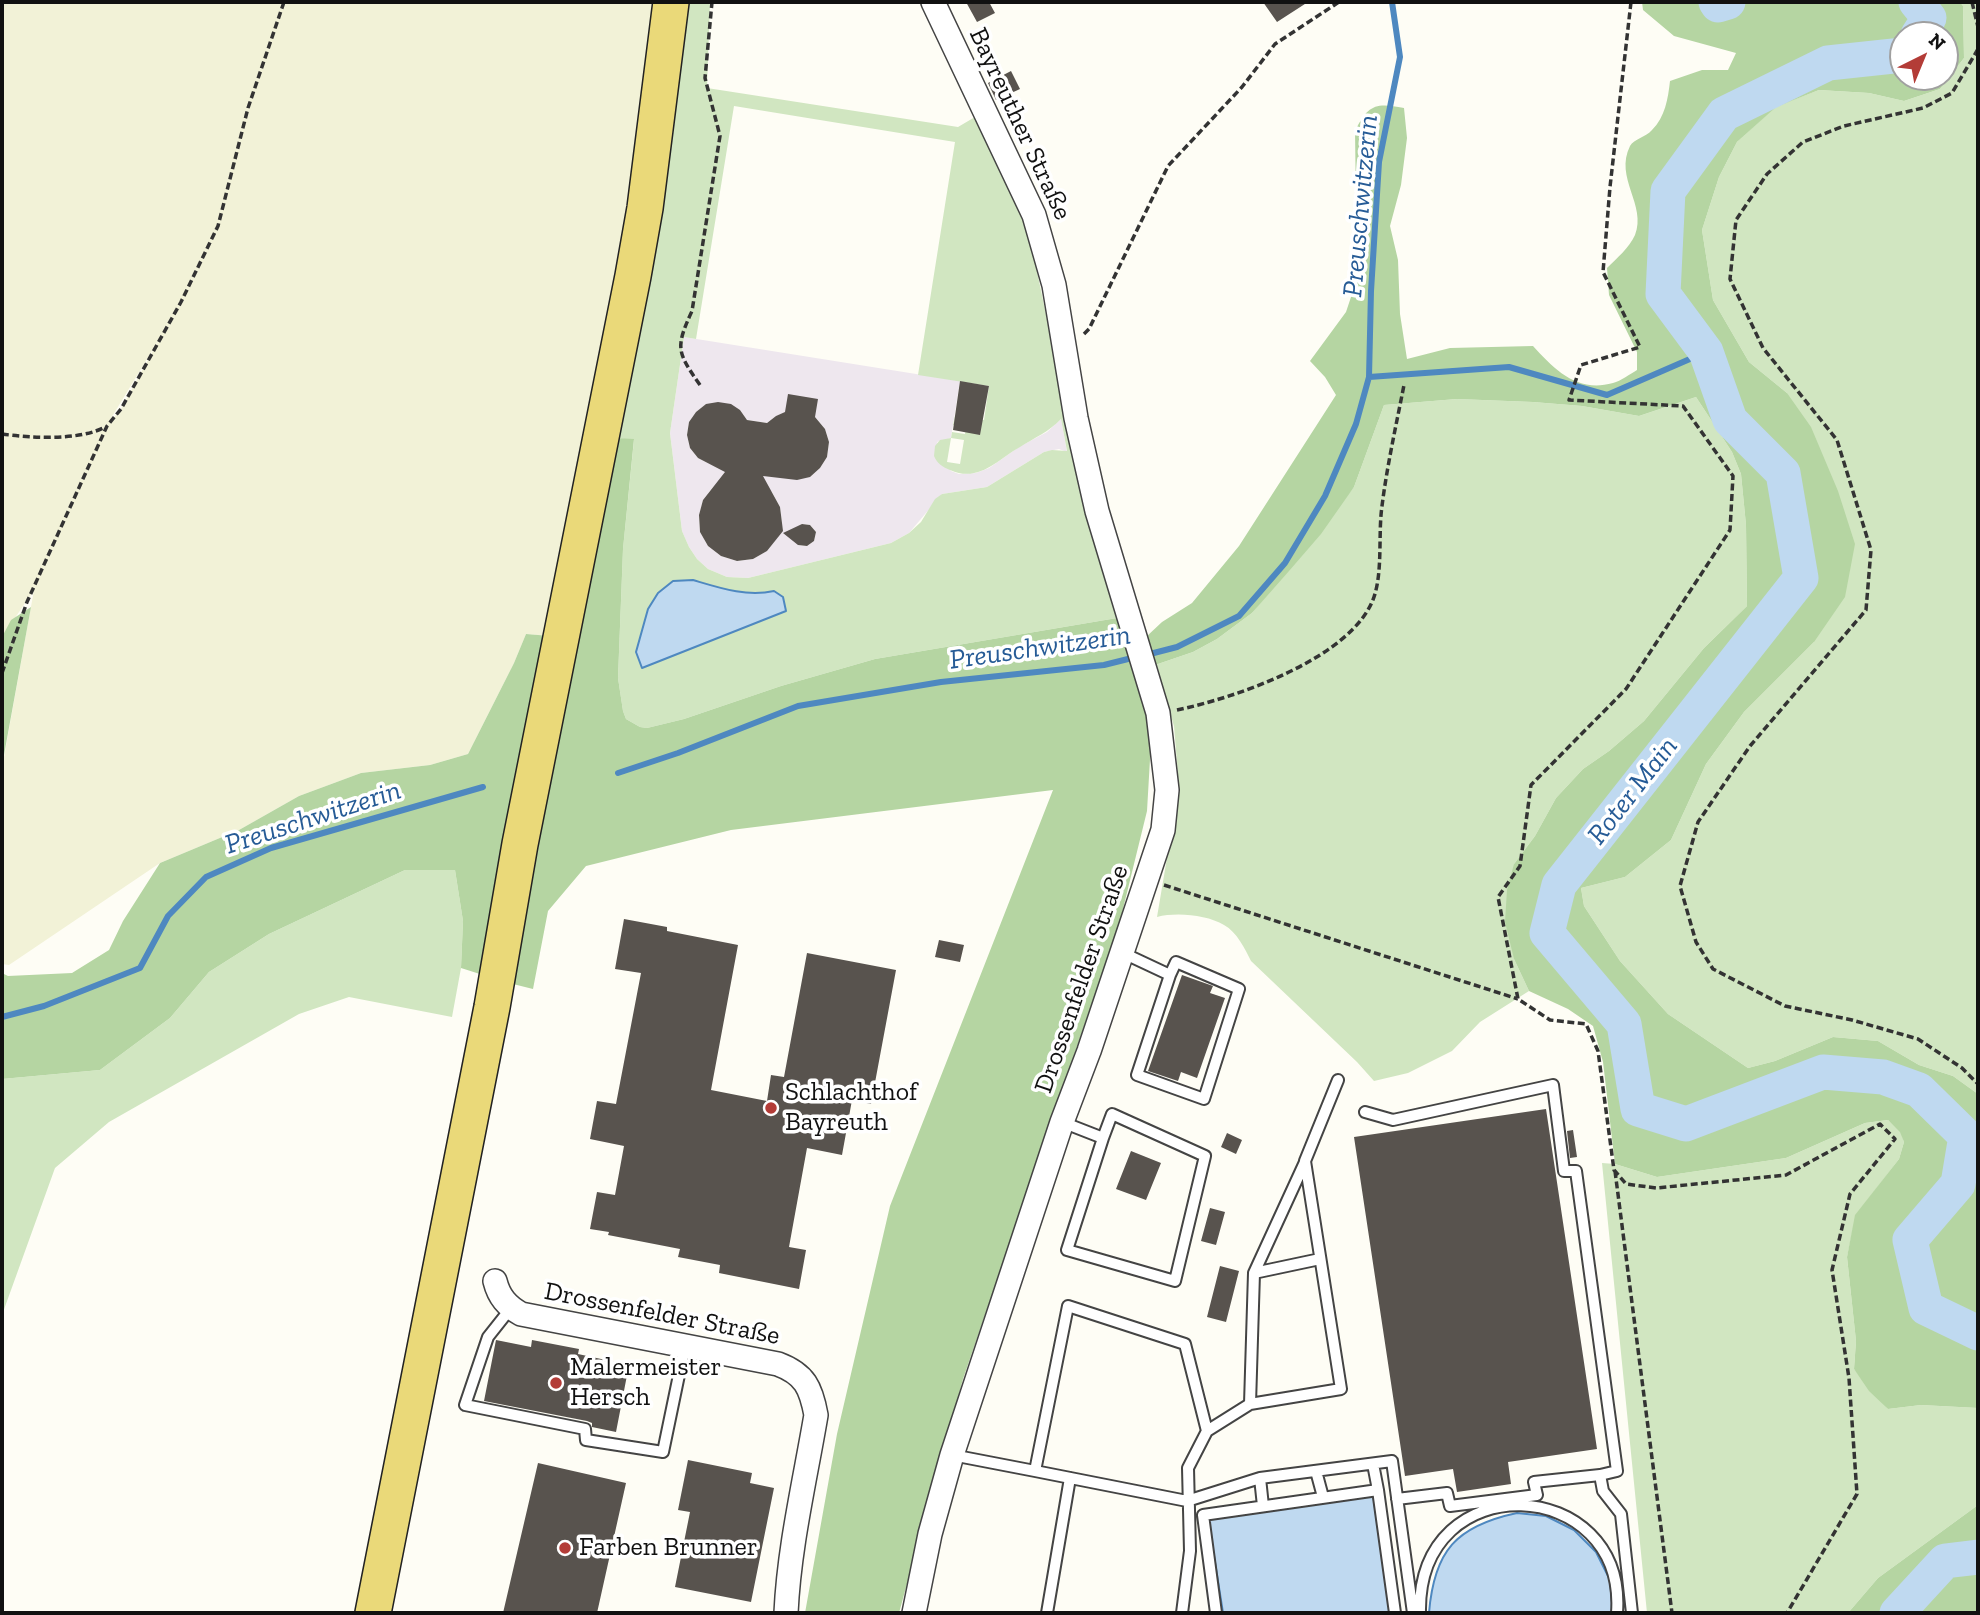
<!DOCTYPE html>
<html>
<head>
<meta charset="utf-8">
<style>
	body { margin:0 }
	#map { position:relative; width:1980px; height:1615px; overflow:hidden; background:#fefdf5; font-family:"Zilla Slab",serif }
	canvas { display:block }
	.frame { position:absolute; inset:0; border:4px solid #111; pointer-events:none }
	.north { position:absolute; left:1889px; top:21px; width:70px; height:70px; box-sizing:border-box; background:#fff; border:2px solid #a0a0a0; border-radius:50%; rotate:43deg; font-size:19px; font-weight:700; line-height:28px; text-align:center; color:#111 }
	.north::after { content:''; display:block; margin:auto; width:24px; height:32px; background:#b33c37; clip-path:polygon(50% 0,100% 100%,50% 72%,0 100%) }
</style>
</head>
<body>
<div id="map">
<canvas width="1980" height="1615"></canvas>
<div class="frame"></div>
<div class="north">N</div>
</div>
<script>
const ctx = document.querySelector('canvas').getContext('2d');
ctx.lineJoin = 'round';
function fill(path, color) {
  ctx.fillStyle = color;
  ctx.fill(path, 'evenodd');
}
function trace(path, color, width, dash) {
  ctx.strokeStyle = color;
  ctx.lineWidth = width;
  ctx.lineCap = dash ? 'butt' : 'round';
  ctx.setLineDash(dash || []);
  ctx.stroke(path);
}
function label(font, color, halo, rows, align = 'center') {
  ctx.font = font + ' "Zilla Slab",serif';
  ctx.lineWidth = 7;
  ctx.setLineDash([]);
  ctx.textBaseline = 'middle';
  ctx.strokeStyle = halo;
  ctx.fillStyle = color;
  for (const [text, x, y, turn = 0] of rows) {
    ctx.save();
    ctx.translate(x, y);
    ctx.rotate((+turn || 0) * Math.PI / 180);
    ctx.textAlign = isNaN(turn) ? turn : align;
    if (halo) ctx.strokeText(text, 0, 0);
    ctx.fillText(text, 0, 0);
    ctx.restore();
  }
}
fill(new Path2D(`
	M684 337 960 381 951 438 937 442 951 471 959 474 976 473 989 468 1019 447 1047 432 1061 419 1067 452 1059 449 1044 452 987 487 942 494 909 533 891 543 748 578 727 577 708 569 697 559 689 547 682 531 670 433ZM706 404 740 410 747 420 767 423 776 416 789 411 815 417 825 429 829 442 827 457 820 468 810 477 710 464 698 458 690 448 687 435 689 422 696 412ZM759 482 772 492 780 507 782 523 777 538 767 551 753 559 737 561 721 556 708 546 700 532 699 516 703 500 713 487ZM802 524 810 525 816 532 814 541 807 546 798 545 794 529Z`), '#eee7ee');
fill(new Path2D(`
	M2 2H660L641 157 550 636 526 634 514 663 468 754 430 765 361 773 299 796 239 830 160 863 9 965 2 964V768L34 590 2 637ZM161 336 121 409 111 421 110 420Z`), '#f2f2d7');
fill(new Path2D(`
	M685 2H710L707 88 958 127 975 117 1028 228 1077 464 1117 618 875 659 781 686 684 719 647 728 640 727 626 719 623 711 618 678 623 549 634 440 615 438ZM734 106 955 142 918 375 989 386 984 420 955 416 953 425 966 427 965 434 952 432 951 438 940 440 935 446 934 456C937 463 942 467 950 470 979 483 997 460 1020 447 1034 438 1049 432 1061 419L1067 451 1052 450 1044 452 987 487 942 494 935 499 921 522 909 533 891 543 748 578 727 577 708 569 697 559 689 547 682 531 670 433 684 337 696 339ZM951 438 964 440 960 464 947 462ZM693 580C720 588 746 597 774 591L636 652Z
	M1960 2H1978V1094L1953 1076 1919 1065 1878 1041 1833 1037 1775 1061 1748 1068 1668 1014 1620 961 1584 906 1581 888 1625 877 1671 840 1706 764 1744 712 1814 642 1787 393 1749 362 1713 300 1702 230 1719 177 1737 142 1775 107 1819 90 1869 93 1904 101 1940 89 1964 58 1963 6Z
	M1696 397 1732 452 1741 474 1746 525 1747 606 1704 648 1644 721 1609 751 1583 769 1556 798 1535 836 1514 864V959L1529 991 1480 1022 1452 1051 1408 1073 1374 1081 1357 1062 1251 961C1245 949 1237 932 1224 925 1207 915 1177 912 1157 917L1179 787 1174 726 1155 665 1193 652 1217 639 1252 613 1354 487 1384 405 1457 399 1533 402 1582 406 1639 416Z
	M405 870H455L463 921 461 968 452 1017 349 997 299 1014 109 1122 55 1168 2 1315V1079L100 1070 170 1018 209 972 269 934Z
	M1888 1120 1901 1132 1904 1142 1899 1159 1856 1215 1847 1257 1856 1341 1854 1369 1888 1409 1921 1405 1978 1408V1505L1878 1578 1848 1613H1647L1602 1163 1615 1164 1657 1177 1786 1158 1865 1123Z`), '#d1e6c1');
fill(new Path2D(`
	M1642 2H1960L1963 6 1964 58 1940 89 1904 101 1869 93 1819 90 1776 107 1737 142 1719 177 1702 230 1713 300 1749 362 1787 393 1811 427 1838 491 1855 544 1845 597 1814 642 1744 712 1706 764 1671 840 1625 877 1581 888 1584 906 1620 961 1668 1014 1748 1068 1775 1061 1833 1037 1878 1041 1919 1065 1953 1076 1978 1094V1408L1921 1405 1888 1409 1869 1391 1854 1369 1856 1341 1847 1257 1855 1215 1899 1159 1904 1142 1900 1132 1888 1120 1865 1123 1786 1158 1657 1177 1615 1164 1603 1062 1593 1026 1568 1009 1529 991 1514 959 1505 922 1507 890 1514 864 1535 836 1556 798 1583 769 1609 751 1644 721 1704 648 1747 606 1746 525 1741 474 1732 452 1696 397 1639 416 1582 406 1533 402 1457 399 1384 405 1354 487 1321 534 1289 571 1252 613 1217 639 1193 652 1155 665 1146 637 1162 622 1192 603 1239 546 1336 395 1325 377 1310 361 1346 312 1357 279 1355 131C1368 105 1375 102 1404 108L1407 138 1401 185 1390 226 1398 260 1400 314 1407 359 1450 348 1533 346C1555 370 1577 393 1613 383 1621 381 1630 374 1637 370V352L1609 295 1607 268C1617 258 1629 248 1635 235 1647 205 1614 178 1630 146 1634 139 1646 137 1652 130 1665 117 1668 99 1670 81L1702 70H1728L1736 53 1674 36 1643 10ZM1903 35H1945V77H1903Z
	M615 438 634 439 623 549 618 678 623 711 626 719 640 727 647 728 684 719 781 686 875 659 1117 618 1144 703 1151 742 1147 811 1120 921 963 1379 899 1613H805L837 1434 890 1206 1053 790 731 830 586 866 548 911 533 989 509 983Z
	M31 607 2 766V637L11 620Z
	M526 634 550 636 483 975 461 968 463 921 455 870H405L269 934 209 972 170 1018 100 1070 2 1079V973L8 976 72 973 109 950 123 921 160 863 239 830 299 796 361 773 430 765 468 754 514 663Z
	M1978 1505V1613H1848L1878 1578Z`), '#b5d5a2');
const water = new Path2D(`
	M693 580C720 588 746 597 774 591L783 597 786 611 642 668 636 652 648 609 658 593 673 581Z
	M1373 1494 1390 1613H1223L1208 1518Z
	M1517 1513 1546 1516 1574 1530 1596 1552 1610 1580 1613 1613H1429C1434 1551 1456 1526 1517 1513Z`);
fill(water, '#bfd9f0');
trace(water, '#4e88c0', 2);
trace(new Path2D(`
	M1369 377 1509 367 1607 395 1706 352
	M1146 655 1177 647 1239 616 1285 563 1325 496 1356 424 1369 377 1371 291 1379 162 1400 57 1392 2
	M618 773 678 753 798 706 941 682 1104 665 1136 657
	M2 1017 44 1006 140 968 168 916 206 877 271 848 483 787`), '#4e88c0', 6);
trace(new Path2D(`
	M1716 2 1718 5 1728 2
	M1916 2 1929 18 1918 35
	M1903 55 1828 63 1724 114 1668 191 1663 294 1706 352 1730 420 1783 473 1801 578 1559 885 1547 933 1624 1024 1638 1109 1686 1124 1823 1072 1883 1077 1919 1090 1966 1136 1958 1184 1910 1240 1926 1308 1978 1333
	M1897 1613 1945 1561 1978 1557`), '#bfd9f0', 35);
fill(new Path2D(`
	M966 2H989L995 13 977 22Z
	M1263 2H1308L1277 22Z
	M1011 71 1020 89 996 100 988 83Z
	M960 381 989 386 980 435 953 430Z
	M788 394 818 399 815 417 825 429 829 442 827 457 820 468 810 477 797 480 763 476 780 507 783 531 767 551 753 559 737 561 721 556 708 546 700 532 699 515 703 500 725 472 698 458 690 448 687 435 689 422 696 412 706 404 718 402 731 404 740 410 747 420 767 423 776 416 785 412Z
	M802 524 810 525 816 532 814 541 807 546 798 545 783 533Z
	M624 919 667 927V931L738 945 711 1090 767 1101 771 1075 784 1077 807 953 896 970 871 1104 852 1100 842 1155 807 1148 789 1247 806 1250 799 1289 719 1273 720 1265 678 1257 680 1249 608 1235 609 1232 590 1229 597 1192 615 1195 624 1146 590 1139 597 1101 616 1104 641 973 615 969Z
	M939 940 964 945 960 962 935 957Z
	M1182 975 1213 986 1210 993 1225 998 1197 1078 1181 1072 1178 1081 1148 1071Z
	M1546 1109 1597 1449 1508 1462 1511 1484 1457 1492 1453 1469 1405 1476 1354 1137Z
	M1573 1130 1577 1157 1570 1158 1567 1131Z
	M1227 1133 1242 1140 1236 1154 1221 1147Z
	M1131 1151 1161 1163 1146 1200 1116 1189Z
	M1210 1208 1225 1212 1216 1245 1201 1241Z
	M1220 1266 1239 1271 1226 1322 1207 1317Z
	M496 1340 531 1347 532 1340 579 1349 578 1354 629 1365 616 1432 592 1427V1423L587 1421 484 1401Z
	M688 1460 752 1473 750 1483 774 1488 751 1602 675 1587 690 1512 678 1510Z
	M538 1463 626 1483 597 1613H503Z`), '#58534e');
const service = new Path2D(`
	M1121 952 1170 975 1137 1075 1204 1099 1239 989 1176 962 1170 975
	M1365 1112 1393 1120 1553 1085 1564 1171H1576L1617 1471 1600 1475
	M1062 1122 1103 1138 1112 1114 1205 1156 1175 1281 1067 1250 1103 1138
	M1254 1273 1320 1259
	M511 1308 488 1337 465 1405 585 1429 586 1440 663 1452 685 1346
	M1250 1404 1254 1273 1305 1162
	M1207 1431 1250 1404 1341 1389 1305 1161 1338 1080
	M952 1455 1035 1471
	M1373 1464 1378 1490
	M1316 1471 1323 1497
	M1260 1478 1263 1506
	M1397 1499 1447 1493 1450 1506 1537 1495 1534 1482 1600 1475 1603 1491 1621 1514 1632 1613
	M1047 1613 1070 1478
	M1182 1613 1190 1551 1188 1468 1207 1431 1185 1344 1068 1306 1035 1471 1187 1501 1260 1478 1392 1461 1413 1613
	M1216 1613 1203 1515 1378 1490 1395 1613
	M1420 1613C1417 1464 1627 1475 1617 1613`);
const minor = new Path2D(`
	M495 1281C499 1297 507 1306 521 1314L778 1364C805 1374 811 1388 816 1415 805 1480 789 1547 786 1613
	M914 1613 930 1534 952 1455 1062 1122 1089 1051 1163 830 1167 790 1158 713 1097 511 1076 418 1054 285 1034 215 933 2`);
const primary = new Path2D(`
	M373 1613 492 1007 520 844 633 276 645 208 671 2`);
trace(service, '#444', 14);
trace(minor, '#444', 26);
trace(primary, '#222', 38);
trace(new Path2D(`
	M1631 2 1610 187 1603 272 1640 347 1581 365 1569 400 1683 406 1733 476 1730 530 1626 689 1531 785 1520 866 1498 897 1518 999 1550 1020 1586 1024 1598 1051 1614 1170 1626 1184 1656 1188 1786 1175 1880 1124 1895 1139 1850 1194 1832 1270 1849 1378 1857 1494 1787 1613
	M1972 2 1978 27
	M1978 49 1952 93 1923 108 1844 126 1803 142 1767 174 1736 220 1730 279 1763 348 1837 440 1871 550 1866 610 1750 746 1698 822 1680 886 1696 942 1713 969 1785 1006 1852 1020 1918 1039 1962 1068 1978 1084
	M1084 334 1089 329 1168 166 1242 87 1275 44 1339 2
	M700 385C677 352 675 348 692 311L720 136 705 78 712 2
	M2 434C31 438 79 441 105 427
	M2 673 27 602 107 426 121 409 181 302 218 226 248 108 284 2
	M1177 710C1235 698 1353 658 1374 597 1383 570 1378 534 1382 506 1387 466 1396 426 1404 385
	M1164 885 1518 999
	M1615 1171 1672 1613`), '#333', 3.5, [7, 3.5]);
trace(service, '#fff', 10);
trace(minor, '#fff', 23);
trace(primary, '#ead979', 35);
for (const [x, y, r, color] of [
	[771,1108,7,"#b33c37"],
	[556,1383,7,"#b33c37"],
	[565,1548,7,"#b33c37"]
]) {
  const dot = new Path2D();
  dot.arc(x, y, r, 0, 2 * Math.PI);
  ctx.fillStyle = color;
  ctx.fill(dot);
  trace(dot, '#fff', 2.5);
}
label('26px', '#111', '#fff', [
	["Bayreuther Straße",1020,124,65],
	["Drossenfelder Straße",1082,979,-71],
	["Drossenfelder Straße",662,1314,11]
]);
label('26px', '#111', '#fff', [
	["Schlachthof",785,1093],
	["Bayreuth",785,1123],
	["Malermeister",570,1368],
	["Hersch",570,1398],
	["Farben Brunner",579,1548]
], 'left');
label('italic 28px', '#265b96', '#fff', [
	["Preuschwitzerin",1361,206,-85],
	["Preuschwitzerin",1040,648,-8],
	["Roter Main",1633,791,-52],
	["Preuschwitzerin",313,818,-18]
]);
</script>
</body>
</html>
